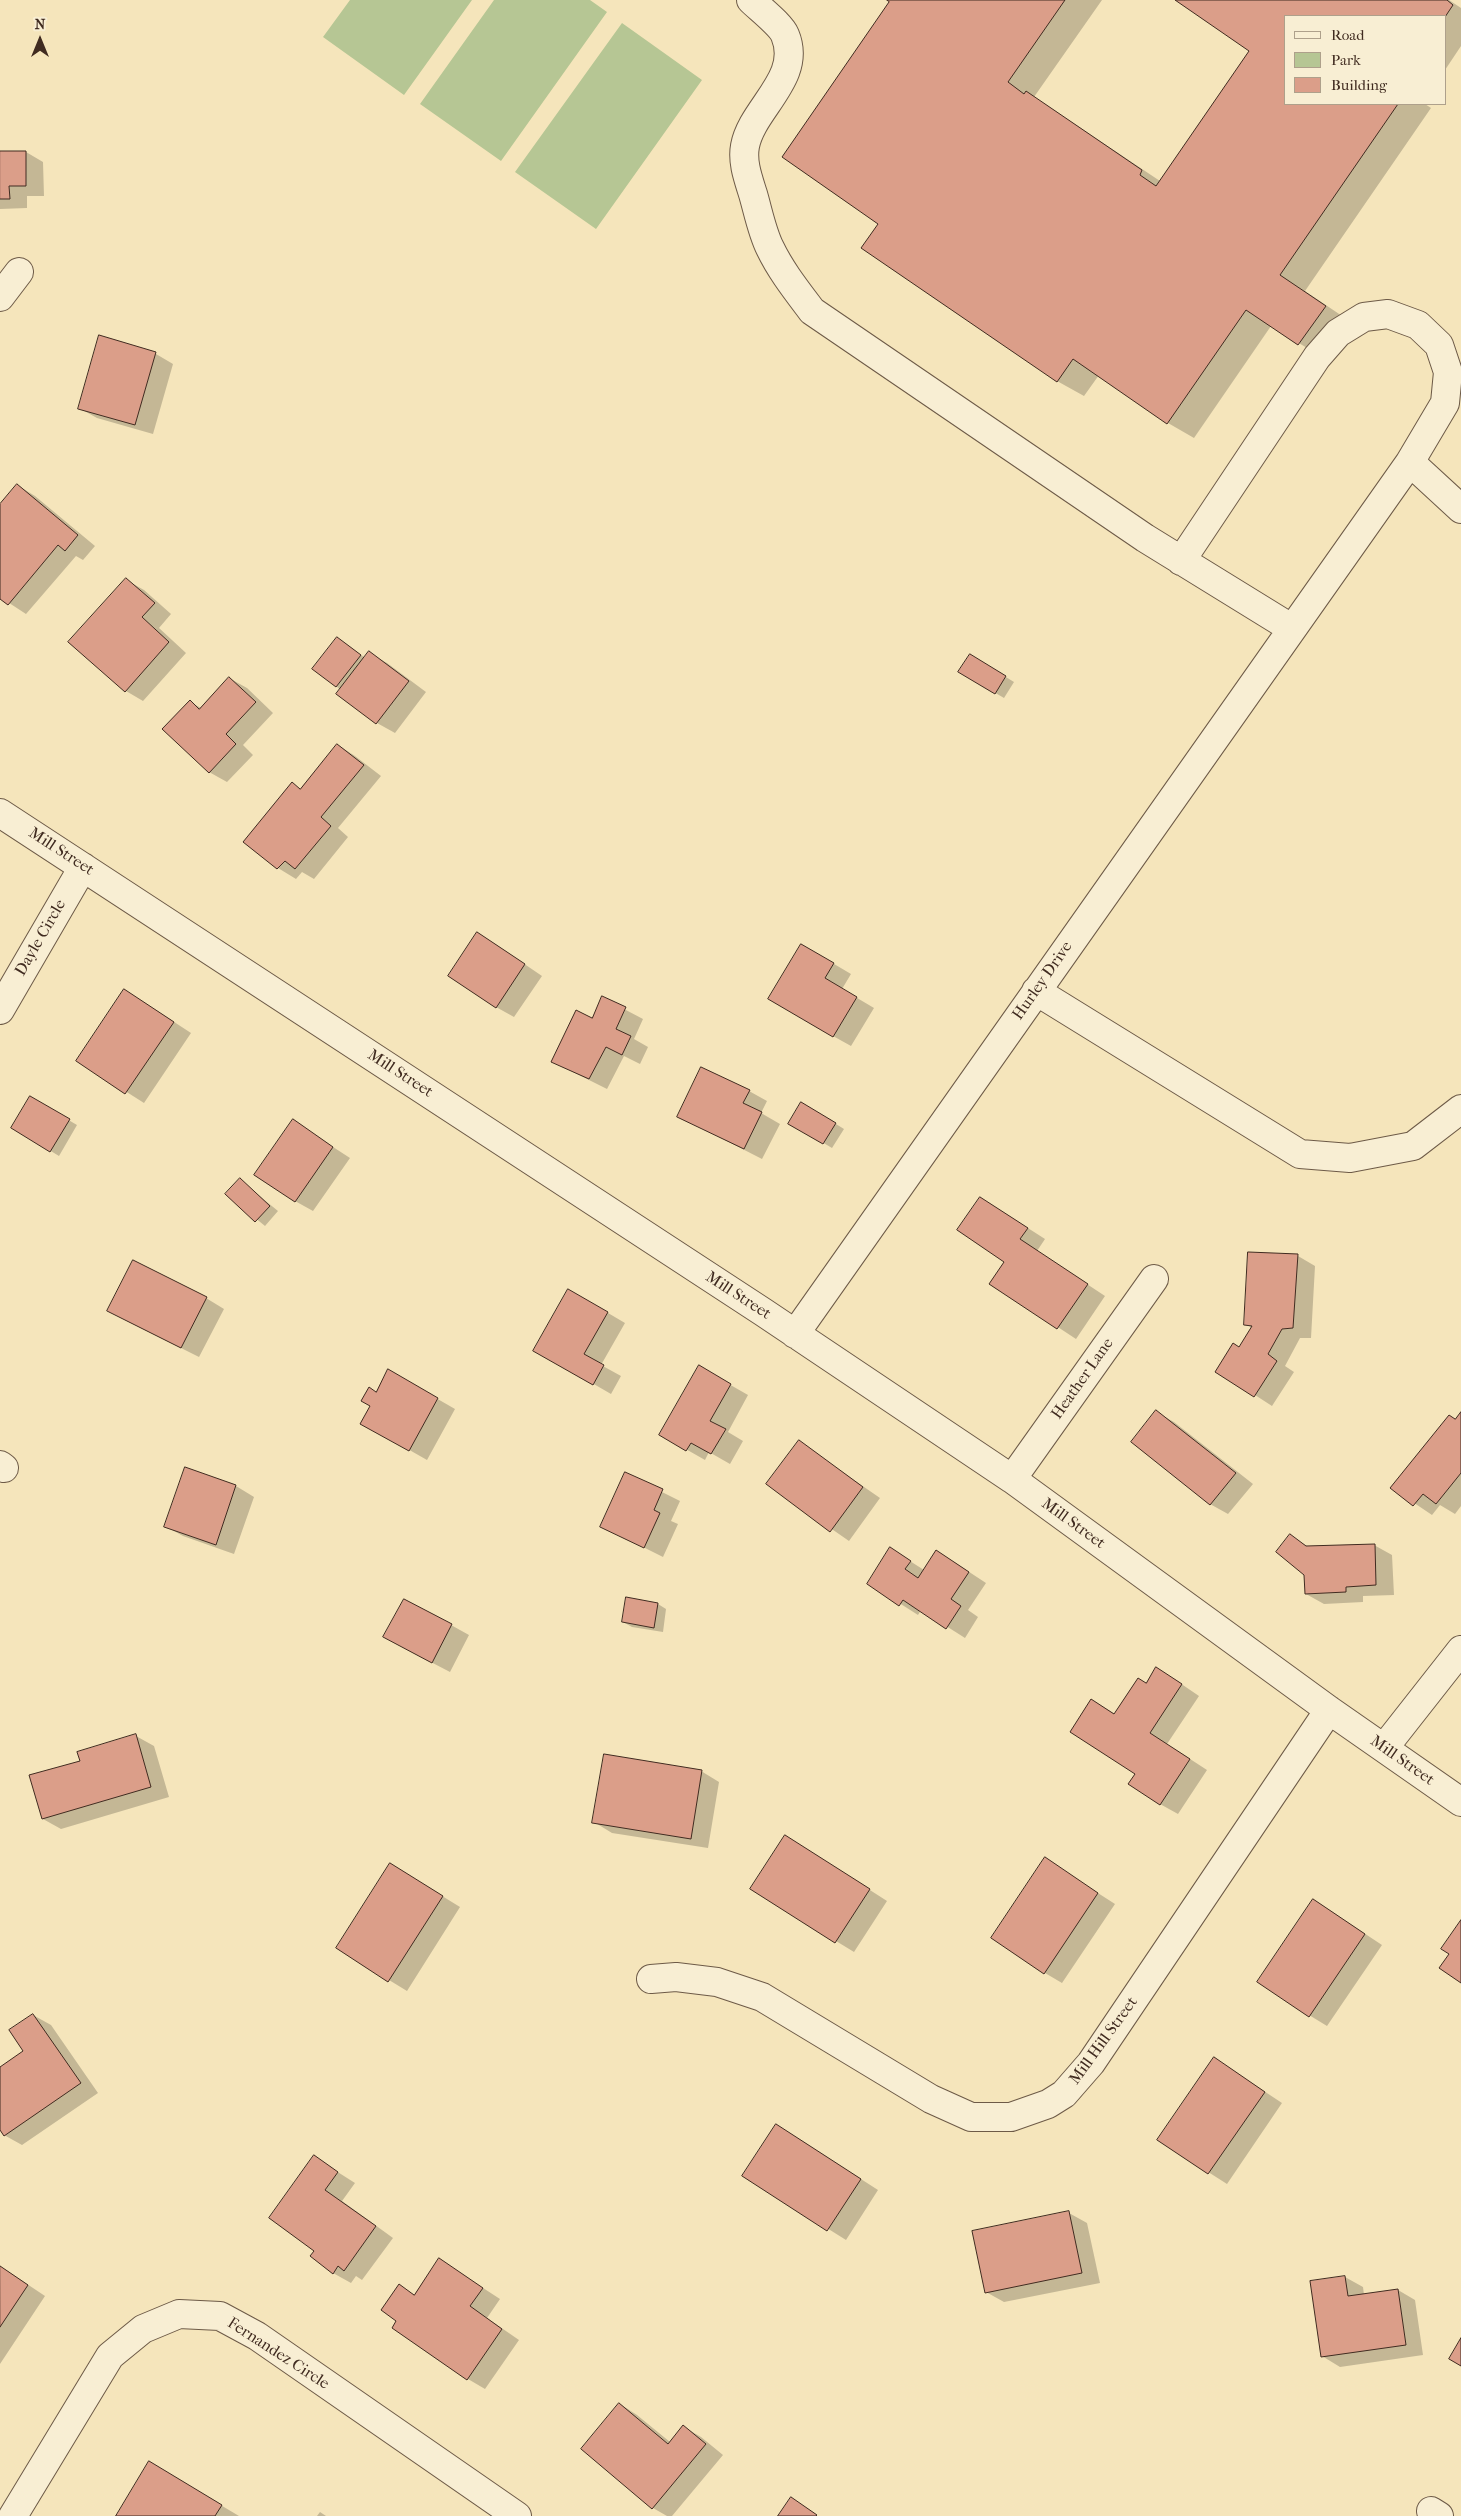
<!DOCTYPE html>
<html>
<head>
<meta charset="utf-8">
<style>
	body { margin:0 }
	#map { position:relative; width:1461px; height:2516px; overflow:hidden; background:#f5e5bb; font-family:"IM FELL French Canon",serif }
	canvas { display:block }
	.legend { position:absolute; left:1284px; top:15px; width:162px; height:90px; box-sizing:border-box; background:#f8eed3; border:1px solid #aea08b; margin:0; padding:6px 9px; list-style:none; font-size:15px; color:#402b20 }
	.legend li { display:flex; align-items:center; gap:10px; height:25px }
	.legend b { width:25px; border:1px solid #aea08b }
	.north { position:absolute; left:15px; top:15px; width:50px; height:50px; -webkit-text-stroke:4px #f8eed3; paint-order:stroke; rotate:0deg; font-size:14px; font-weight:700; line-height:20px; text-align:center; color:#402b20 }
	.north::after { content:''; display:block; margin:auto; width:18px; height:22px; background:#402b20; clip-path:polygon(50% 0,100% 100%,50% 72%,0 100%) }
</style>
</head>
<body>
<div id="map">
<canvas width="1461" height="2516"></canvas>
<ul class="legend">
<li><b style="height:6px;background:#f8eed3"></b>Road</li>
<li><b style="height:14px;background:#b6c694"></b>Park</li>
<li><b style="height:14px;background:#db9e89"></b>Building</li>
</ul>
<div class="north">N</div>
</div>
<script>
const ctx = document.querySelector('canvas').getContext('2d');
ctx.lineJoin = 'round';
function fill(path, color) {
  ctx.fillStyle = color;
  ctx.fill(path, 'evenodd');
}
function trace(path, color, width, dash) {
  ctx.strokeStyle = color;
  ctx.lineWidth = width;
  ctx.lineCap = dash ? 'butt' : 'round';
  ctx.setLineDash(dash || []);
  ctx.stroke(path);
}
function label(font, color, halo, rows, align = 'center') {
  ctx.font = font + ' "IM FELL French Canon",serif';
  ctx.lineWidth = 4;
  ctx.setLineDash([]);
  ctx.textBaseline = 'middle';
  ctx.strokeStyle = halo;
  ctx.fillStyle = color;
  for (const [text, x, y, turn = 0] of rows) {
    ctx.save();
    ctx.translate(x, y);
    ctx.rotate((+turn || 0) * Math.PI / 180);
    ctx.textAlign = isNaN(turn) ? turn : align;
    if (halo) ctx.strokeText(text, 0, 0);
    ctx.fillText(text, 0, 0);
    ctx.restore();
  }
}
fill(new Path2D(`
	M350 0H472L404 95 323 37Z
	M494 0H590L607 12 501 161 420 104Z
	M622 23 702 80 596 229 515 172Z`), '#b6c694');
fill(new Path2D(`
	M889 0H1102L1034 97 1160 181 1250 51 1177 0H1449L1461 8V46L1445 70V16H1285V104H1425L1431 108 1305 291 1351 322 1325 359 1271 326 1194 438 1168 423 1099 375 1084 396 1057 381 879 224 891 1Z
	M26 152 43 162 44 196H27V208L0 209V153Z
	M100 337 156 354 173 364 153 434 97 418 79 408Z
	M17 485 35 496 95 546 83 560 76 556 26 614 0 597V506Z
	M126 580 144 590 171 614 159 628 186 653 143 701 126 691Z
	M346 644 365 658 369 653 387 663 426 692 395 733 377 723 336 686Z
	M970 655 1014 682 1004 698 960 672Z
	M229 678 247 688 273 713 243 745 253 755 227 782 209 772 190 702 201 708Z
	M338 745 355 756 381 776 338 828 348 837 314 879 302 872 296 879 278 868 244 841 292 784 302 790Z
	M495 944 542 976 514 1017 496 1007Z
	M802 945 851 974 842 989 874 1008 851 1046 833 1036Z
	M603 998 643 1019 634 1039 648 1047 640 1064 624 1056 607 1089 553 1062 593 1020Z
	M142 1001 191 1033 144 1103 78 1061Z
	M749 1091 767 1101 761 1113 780 1124 762 1159 678 1116Z
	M31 1098 77 1125 59 1156 13 1128Z
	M802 1103 844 1129 832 1148 790 1123Z
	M293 1121 350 1158 313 1211 295 1201Z
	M240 1180 278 1211 265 1226 226 1194Z
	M981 1198 1045 1239 1037 1251 1105 1296 1076 1339 991 1283 1005 1261Z
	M1298 1256 1315 1266 1311 1338H1300L1285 1366 1294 1372 1272 1406 1255 1395 1240 1348 1252 1328 1246 1324Z
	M569 1290 625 1323 601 1365 621 1376 611 1394 535 1350Z
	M206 1298 224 1309 199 1357 127 1321Z
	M699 1367 748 1395 728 1432 743 1441 730 1464 709 1452 705 1460 661 1435Z
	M389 1371 455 1409 427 1460 362 1423Z
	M1156 1412 1174 1422 1253 1484 1228 1514 1210 1504Z
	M1461 1414V1506L1455 1514 1440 1505 1432 1515 1392 1488Z
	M799 1442 880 1498 849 1541 767 1484Z
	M186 1469 236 1486 254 1497 234 1554 183 1536 165 1526Z
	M626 1474 680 1501 671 1521 678 1524 663 1557 601 1526Z
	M1290 1536 1309 1547 1374 1545 1392 1555 1394 1595 1363 1596V1602L1324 1604 1306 1594 1305 1574Z
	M891 1549 924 1570 954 1562 986 1583 968 1610 978 1617 965 1638 921 1610 918 1615 868 1583Z
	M658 1604 666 1609 663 1632 632 1627 623 1622Z
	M451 1625 469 1635 450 1672 402 1647Z
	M1174 1679 1199 1696 1167 1744 1207 1770 1178 1814 1160 1804 1137 1773 1092 1700 1115 1714 1146 1684Z
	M136 1736 154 1746 169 1797 61 1829 43 1819 81 1762Z
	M701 1771 719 1782 708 1848 612 1833 594 1822Z
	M803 1847 887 1901 854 1952 751 1889Z
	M1045 1859 1115 1904 1062 1983 1045 1973Z
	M408 1875 460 1907 407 1991 389 1980Z
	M1314 1900 1382 1945 1327 2026 1309 2015Z
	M33 2015 51 2025 98 2093 22 2145 4 2135 0 2128V2068L25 2051Z
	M1214 2058 1282 2103 1227 2184 1158 2140Z
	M794 2136 878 2190 846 2240 744 2176Z
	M314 2157 355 2183 342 2201 393 2238 362 2280 356 2276 351 2283 333 2273 316 2251Z
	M1069 2213 1087 2223 1100 2283 1004 2302 986 2292Z
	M440 2260 500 2299 487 2318 519 2340 485 2389 468 2379 397 2320 399 2286 415 2295Z
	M0 2266 45 2296 0 2364Z
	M1345 2277 1363 2287 1364 2295 1398 2290 1415 2300 1423 2355 1340 2367 1322 2356Z
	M620 2404 637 2415 670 2442 684 2427 701 2437 723 2455 672 2516H667L653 2508Z
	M167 2473 239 2516H117Z
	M320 2512 326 2516H317Z`), '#0003');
const building = new Path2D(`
	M887 0H1065L1008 82 1024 94 1026 91 1142 170 1140 175 1156 186 1249 51 1175 0H1447L1453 5 1445 17 1285 16V104H1398L1280 275 1326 306 1298 345 1246 310 1167 424 1073 359 1057 382 861 248 878 224 782 157 889 2Z
	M0 151H26V186H9L10 199H0Z
	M99 335 156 352 135 425 78 409Z
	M17 484 78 535 65 551 58 545 8 605 0 599V504Z
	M126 578 155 603 142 617 169 642 125 692 68 642Z
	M337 637 361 655 336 687 312 669Z
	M369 651 409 681 376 724 336 694Z
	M970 654 1006 676 995 694 958 672Z
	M229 677 256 702 226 734 236 744 209 773 162 729 190 700 199 709Z
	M337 744 364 765 321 817 331 826 295 869 285 861 277 869 243 842 292 782 300 789Z
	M477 932 525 964 496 1008 448 976Z
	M801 944 834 963 825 978 857 997 833 1037 768 999Z
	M124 989 174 1022 125 1094 76 1061Z
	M602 996 626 1007 616 1029 631 1036 622 1055 606 1047 589 1079 551 1062 576 1010 592 1018Z
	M701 1067 750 1090 743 1103 762 1112 744 1149 677 1117Z
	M30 1096 70 1119 50 1152 11 1128Z
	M801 1102 836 1123 823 1144 788 1124Z
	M293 1119 333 1147 295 1202 254 1175Z
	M240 1178 270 1206 255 1222 225 1194Z
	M980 1197 1028 1228 1020 1239 1088 1284 1057 1329 989 1284 1004 1262 957 1230Z
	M1248 1252 1298 1254 1293 1328 1282 1329 1268 1354 1277 1361 1254 1397 1215 1372 1233 1343 1239 1347 1252 1326 1244 1325Z
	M133 1260 207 1297 181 1348 107 1311Z
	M568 1289 608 1312 584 1354 604 1365 593 1385 533 1351Z
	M699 1365 731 1384 710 1421 726 1429 711 1454 691 1443 686 1451 659 1435Z
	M388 1369 438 1398 409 1451 360 1424 370 1406 361 1401 369 1387 376 1392Z
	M1156 1410 1236 1473 1210 1505 1131 1442Z
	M1461 1412V1473L1436 1504 1423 1494 1413 1506 1390 1488 1449 1415 1455 1419Z
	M799 1440 863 1487 830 1532 766 1484Z
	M185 1467 236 1485 216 1545 164 1527Z
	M625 1472 663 1489 654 1510 660 1513 644 1548 600 1527Z
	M1290 1534 1306 1546 1375 1544 1376 1585 1346 1587V1592L1305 1594 1304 1575 1276 1552Z
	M890 1547 911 1561 905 1569 918 1578 936 1550 969 1572 951 1599 961 1606 946 1629 903 1600 899 1606 867 1584Z
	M626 1597 658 1603 654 1628 622 1622Z
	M404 1599 452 1624 432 1663 383 1637Z
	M1156 1667 1182 1684 1150 1733 1190 1759 1160 1805 1128 1784 1135 1774 1070 1732 1091 1699 1114 1714 1138 1678 1146 1683Z
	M136 1734 151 1787 42 1819 29 1775 80 1761 77 1752Z
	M604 1754 702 1770 691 1839 592 1823Z
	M785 1835 870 1889 835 1943 750 1889Z
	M1045 1857 1098 1893 1044 1974 991 1938Z
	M390 1863 443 1896 388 1982 336 1948Z
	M1313 1899 1365 1934 1309 2017 1257 1982Z
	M1461 1920V1983L1439 1968 1449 1954 1441 1949Z
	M33 2014 81 2083 4 2136 0 2130V2067L23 2051 9 2030Z
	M1214 2057 1265 2092 1208 2174 1157 2140Z
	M776 2124 861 2179 827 2231 742 2176Z
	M314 2155 338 2172 325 2190 376 2226 344 2271 338 2266 333 2274 310 2256 314 2251 269 2218Z
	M1069 2211 1082 2273 985 2293 972 2231Z
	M439 2258 483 2288 470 2306 502 2329 467 2380 392 2328 396 2321 381 2310 399 2284 414 2295Z
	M0 2266 28 2285 0 2327Z
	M1345 2276 1348 2296 1398 2289 1406 2345 1321 2357 1310 2281Z
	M1461 2338V2366L1449 2359Z
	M619 2403 668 2444 683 2425 706 2444 652 2509 581 2449Z
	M149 2461 222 2505 215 2516H116Z
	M791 2497 817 2515 816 2516H778Z`);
fill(building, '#db9e89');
trace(building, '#402b20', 1);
const minor = new Path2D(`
	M751 0C759 8 781 25 785 35 803 78 752 108 745 146 742 162 748 178 753 194 758 211 762 232 770 248 781 271 797 291 812 311L1145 538 1291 628
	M0 297 19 272
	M1410 462 1461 509
	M0 813 763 1312 1012 1479 1329 1710 1461 1802
	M1036 991 1300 1154 1350 1158 1413 1146 1461 1109
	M0 1010 83 867
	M795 1334 1410 462 1445 403 1448 372 1439 345 1418 325 1388 314 1364 317 1338 333 1317 357 1181 561
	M0 1465 4 1468
	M1012 1479 1154 1279
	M1384 1748 1461 1650
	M651 1979 676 1977 717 1982 762 1997 931 2099 971 2117H1011L1048 2104 1064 2094 1091 2063 1329 1710
	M1431 2511 1439 2516
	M13 2516 110 2356 143 2329 179 2314 220 2316 257 2336 517 2516`);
trace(minor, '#6d5a47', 30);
trace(minor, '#f8eed3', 28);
label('16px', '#402b20', '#f8eed3', [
	["Mill Street",61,852,33],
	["Dayle Circle",41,938,-60],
	["Hurley Drive",1043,981,-55],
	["Mill Street",400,1074,33],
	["Mill Street",738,1296,33],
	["Heather Lane",1083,1379,-55],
	["Mill Street",1073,1524,36],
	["Mill Street",1402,1761,35],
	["Mill Hill Street",1104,2041,-54],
	["Fernandez Circle",278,2354,33]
]);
</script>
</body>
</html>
